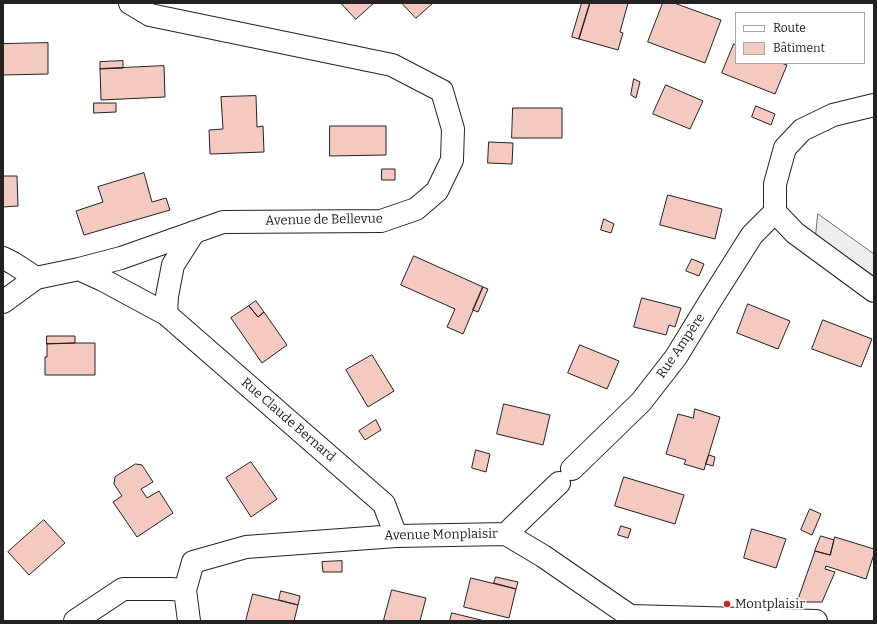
<!DOCTYPE html>
<html>
<head>
<meta charset="utf-8">
<style>
	body { margin:0 }
	#map { position:relative; width:877px; height:624px; overflow:hidden; background:#fff; font-family:Bitter,serif }
	canvas { display:block }
	.frame { position:absolute; inset:0; border:4px solid #222; pointer-events:none }
	.legend { position:absolute; left:735px; top:12px; width:130px; height:52px; box-sizing:border-box; background:#fff; border:1px solid #a7a7a7; margin:0; padding:5px 7px; list-style:none; font-size:12px; color:#222 }
	.legend li { display:flex; align-items:center; gap:8px; height:20px }
	.legend b { width:20px; border:1px solid #a7a7a7 }
</style>
</head>
<body>
<div id="map">
<canvas width="877" height="624"></canvas>
<div class="frame"></div>
<ul class="legend">
<li><b style="height:5px;background:#fff"></b>Route</li>
<li><b style="height:11px;background:#f3c9c0"></b>Bâtiment</li>
</ul>
</div>
<script>
const ctx = document.querySelector('canvas').getContext('2d');
ctx.lineJoin = 'round';
function fill(path, color) {
  ctx.fillStyle = color;
  ctx.fill(path, 'evenodd');
}
function trace(path, color, width, dash) {
  ctx.strokeStyle = color;
  ctx.lineWidth = width;
  ctx.lineCap = dash ? 'butt' : 'round';
  ctx.setLineDash(dash || []);
  ctx.stroke(path);
}
function label(font, color, halo, rows, align = 'center') {
  ctx.font = font + ' Bitter,serif';
  ctx.lineWidth = 3;
  ctx.setLineDash([]);
  ctx.textBaseline = 'middle';
  ctx.strokeStyle = halo;
  ctx.fillStyle = color;
  for (const [text, x, y, turn = 0] of rows) {
    ctx.save();
    ctx.translate(x, y);
    ctx.rotate((+turn || 0) * Math.PI / 180);
    ctx.textAlign = isNaN(turn) ? turn : align;
    if (halo) ctx.strokeText(text, 0, 0);
    ctx.fillText(text, 0, 0);
    ctx.restore();
  }
}
const parking = new Path2D(`
	M818 214 874 254V276L816 235Z`);
fill(parking, '#ededed');
trace(parking, '#6f6f6f', 1);
const building = new Path2D(`
	M341 3H374L356 19Z
	M402 3H432V4L416 18Z
	M582 3H590L579 39 572 37Z
	M590 3H628L620 32 623 33 618 50 579 39Z
	M663 3H674L721 20 705 63 648 42Z
	M48 43V74L3 75V44Z
	M734 44 736 45V63H781L787 65 775 94 722 73Z
	M123 61V68L100 69V62Z
	M164 66 165 97 101 100 100 69Z
	M634 79 640 82 636 98 631 95Z
	M666 85 703 101 690 129 653 114Z
	M256 96 257 127 263 126 264 152 210 154 209 130 223 129 221 97Z
	M94 103H116V112L94 113Z
	M756 106 775 114 771 125 752 117Z
	M513 108H562V138H512Z
	M330 126H386V155L330 156Z
	M489 142 513 143 512 164 488 163Z
	M382 169H395V180H382Z
	M144 173 152 202 166 198 170 210 84 235 76 211 103 202 98 187Z
	M3 176H17L18 206 3 207Z
	M668 195 722 209 715 239 660 225Z
	M604 219 614 224 611 233 601 230Z
	M414 256 483 287 463 334 447 327 455 309 401 285Z
	M692 259 704 264 699 276 686 271Z
	M483 287 488 289 478 312 473 310Z
	M642 298 681 308 675 327 669 325 666 335 634 327Z
	M256 301 264 312 258 317 249 306Z
	M748 304 790 321 778 349 737 333Z
	M249 306 258 317 264 312 287 345 262 363 231 318Z
	M823 320 872 339 861 367 812 349Z
	M47 336H75V343L47 344Z
	M75 343H95V375H45V357H47V344Z
	M580 345 619 361 607 389 568 373Z
	M372 355 394 391 368 407 346 370Z
	M504 404 550 415 543 445 497 434Z
	M695 409 720 417 704 470 684 464 686 460 666 454 678 414 693 418Z
	M376 420 381 430 365 440 359 431Z
	M476 450 490 454 486 472 472 468Z
	M709 455 715 457 713 466 706 464Z
	M251 462 277 499 251 517 226 478Z
	M136 464 142 465 153 482 141 489 147 498 159 491 173 513 137 537 113 502 122 496 114 484 115 477Z
	M624 477 684 495 675 524 615 506Z
	M810 509 821 514 812 535 801 530Z
	M44 520 65 543 29 575 8 552Z
	M621 526 631 529 628 538 618 535Z
	M752 529 786 539 776 568 744 558Z
	M821 536 834 540 830 555 815 551Z
	M835 537 874 549V554L866 579 826 566 825 569 835 572 822 602H797L815 551 830 555Z
	M342 561V572H323L322 562Z
	M496 577 518 582 516 589 494 583Z
	M471 578 516 589 509 618 464 607Z
	M392 590 426 598 420 621H388L384 620Z
	M281 591 300 596 298 605 279 600Z
	M253 594 298 605 294 621H246Z
	M452 613 485 621H450Z`);
fill(building, '#f3c9c0');
trace(building, '#222', 1);
const street = new Path2D(`
	M874 105 833 115 802 130 785 148 775 184V212L795 233 874 291
	M3 258 13 263 36 278
	M79 269 103 280 166 314 384 504 396 536
	M3 302 36 278 79 269 121 258 223 222 381 221 416 209 437 191 452 160 453 129 442 91 392 65 150 15 130 3
	M166 314 167 296 173 265 194 232
	M572 469 641 402 676 357 709 303 752 235 775 212
	M506 534 559 483
	M185 590 189 621
	M75 621 123 589H171L185 590 193 562 246 547 396 536 506 534 543 556 630 616 816 621`);
trace(street, '#222', 24);
trace(street, '#fff', 22);
for (const [x, y, r, color] of [
	[727,604,4,"#c62828"]
]) {
  const dot = new Path2D();
  dot.arc(x, y, r, 0, 2 * Math.PI);
  ctx.fillStyle = color;
  ctx.fill(dot);
  trace(dot, '#fff', 1.5);
}
label('13px', '#222', '#fff', [
	["Avenue de Bellevue",324,220,-1],
	["Rue Ampère",681,346,-56],
	["Rue Claude Bernard",288,420,41],
	["Avenue Monplaisir",441,535,-1]
]);
label('13px', '#222', '#fff', [
	["Montplaisir",735,604]
], 'left');
</script>
</body>
</html>
